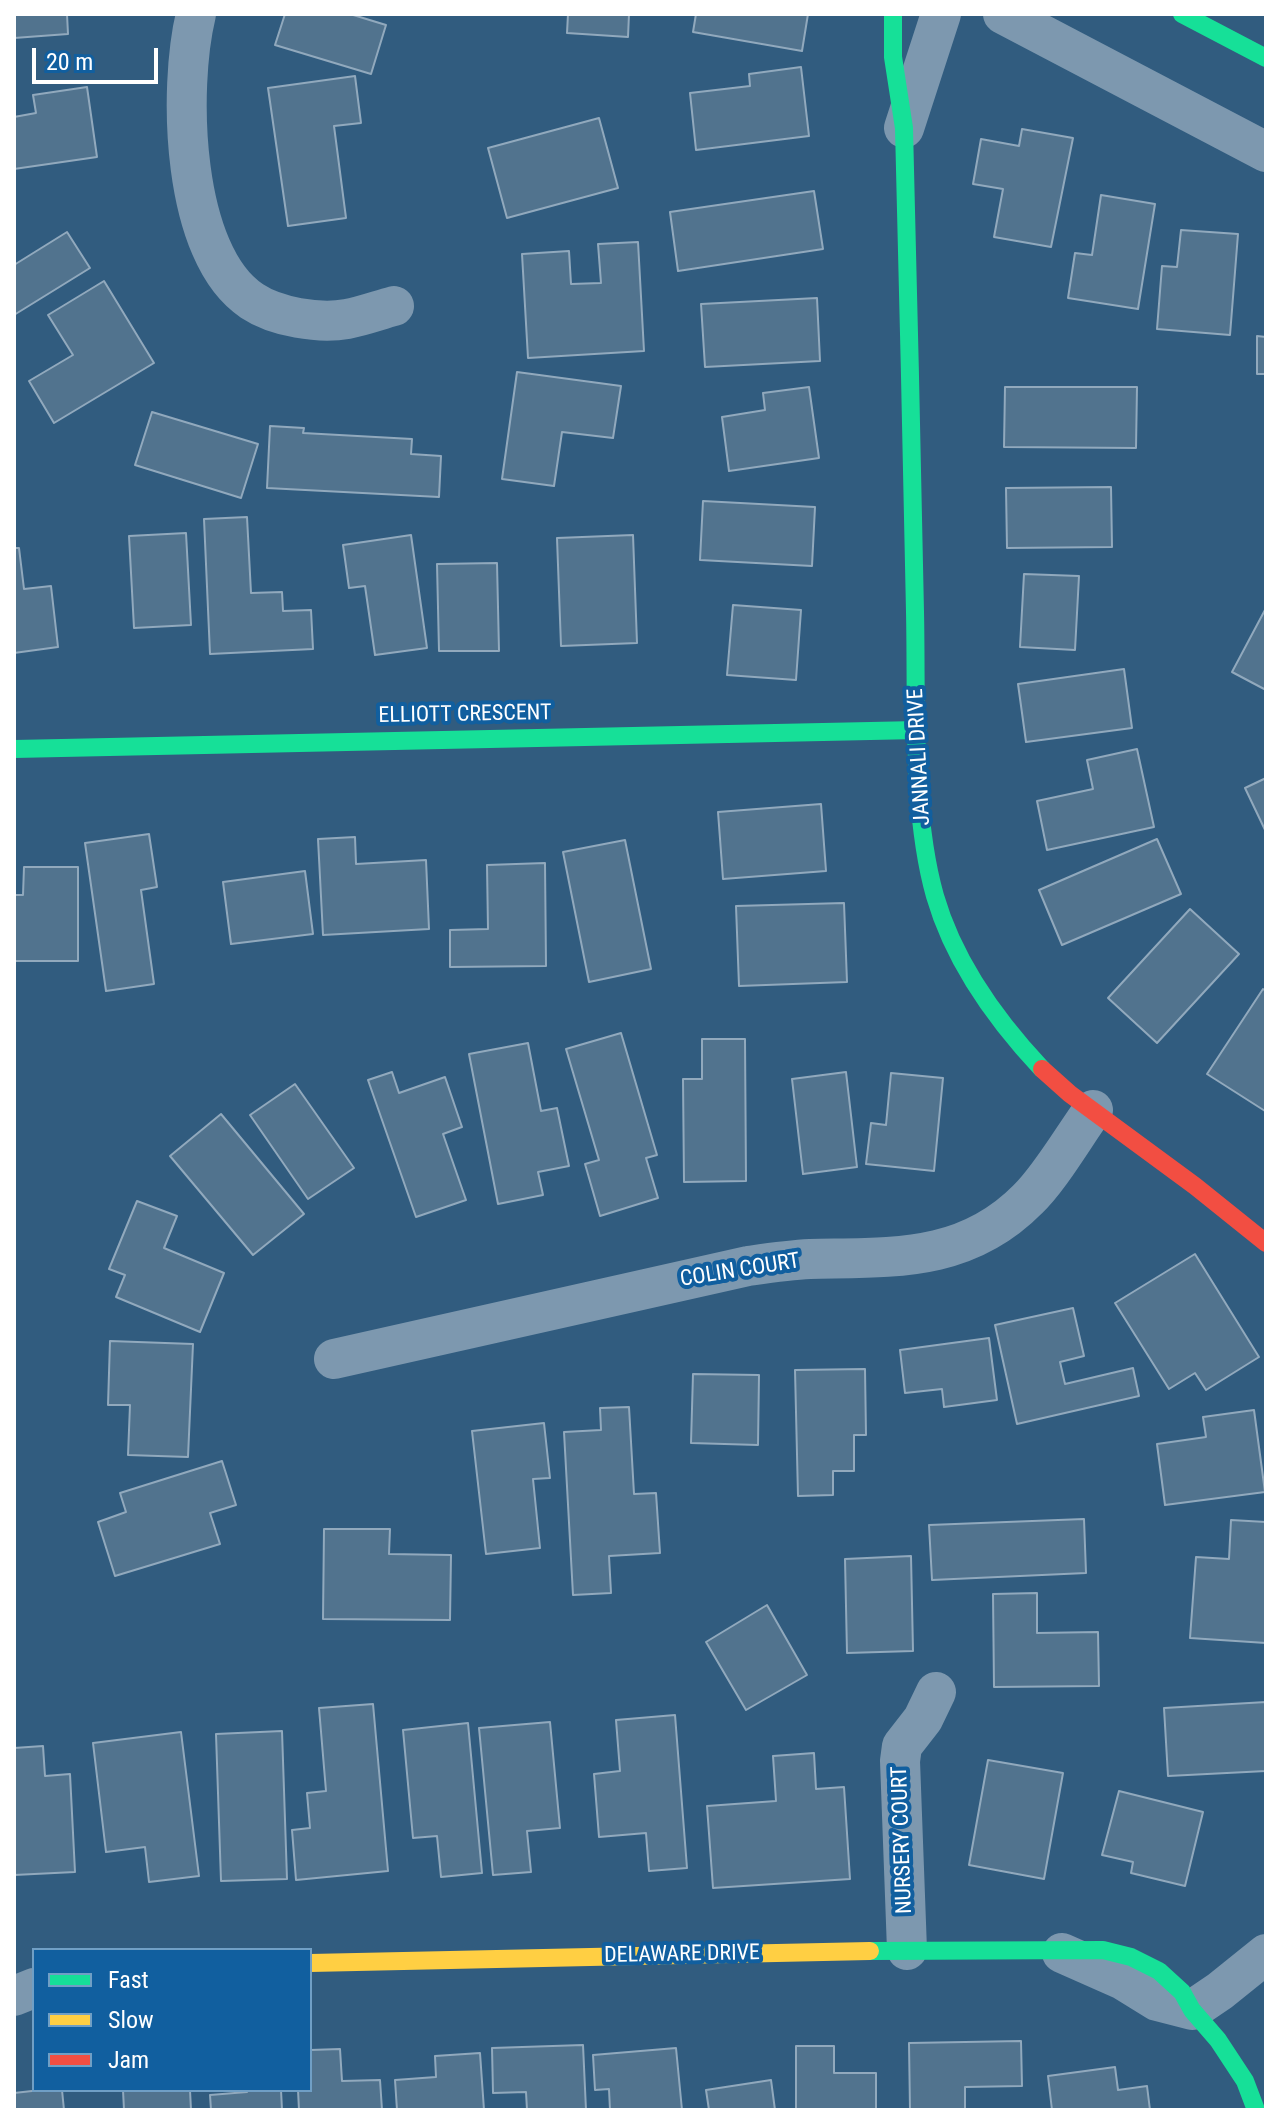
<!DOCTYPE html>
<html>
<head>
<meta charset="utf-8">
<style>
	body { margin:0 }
	#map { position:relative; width:1280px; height:2124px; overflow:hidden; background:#315c7f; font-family:"Roboto Condensed",sans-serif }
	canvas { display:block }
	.frame { position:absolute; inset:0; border:16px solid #fff; pointer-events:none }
	.legend { position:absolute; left:32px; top:1948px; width:280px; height:144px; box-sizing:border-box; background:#115f9f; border:2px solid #709fc5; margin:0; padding:10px 14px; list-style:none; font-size:24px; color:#fff }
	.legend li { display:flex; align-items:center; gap:16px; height:40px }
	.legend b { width:40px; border:2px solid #709fc5 }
	.scale { position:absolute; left:32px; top:48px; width:126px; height:36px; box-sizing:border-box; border:4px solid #fff; border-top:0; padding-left:10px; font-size:24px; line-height:28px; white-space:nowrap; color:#fff; -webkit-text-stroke:6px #115f9f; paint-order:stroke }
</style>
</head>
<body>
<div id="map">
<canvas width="1280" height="2124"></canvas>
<div class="frame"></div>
<ul class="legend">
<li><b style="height:10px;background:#16e098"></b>Fast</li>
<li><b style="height:10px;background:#ffcf43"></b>Slow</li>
<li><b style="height:10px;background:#f24e42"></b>Jam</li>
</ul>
<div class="scale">20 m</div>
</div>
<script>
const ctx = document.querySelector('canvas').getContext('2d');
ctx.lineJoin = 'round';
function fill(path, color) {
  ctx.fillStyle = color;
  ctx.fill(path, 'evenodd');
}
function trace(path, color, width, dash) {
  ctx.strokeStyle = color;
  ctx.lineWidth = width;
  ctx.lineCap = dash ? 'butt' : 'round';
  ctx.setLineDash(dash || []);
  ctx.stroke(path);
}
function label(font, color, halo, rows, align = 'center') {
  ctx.font = font + ' "Roboto Condensed",sans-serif';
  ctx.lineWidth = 8;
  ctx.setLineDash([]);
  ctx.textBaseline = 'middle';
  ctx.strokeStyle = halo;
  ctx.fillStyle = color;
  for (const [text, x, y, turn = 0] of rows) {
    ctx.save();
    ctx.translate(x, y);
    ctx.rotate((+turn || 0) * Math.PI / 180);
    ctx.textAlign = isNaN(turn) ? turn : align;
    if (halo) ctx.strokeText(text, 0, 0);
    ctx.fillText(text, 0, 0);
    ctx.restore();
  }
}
const building = new Path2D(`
	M14 14H67L68 34 14 38Z
	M285 14H350L386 25 371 74 275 45Z
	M568 14H629L628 37 567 33Z
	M696 14H808L802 51 693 32Z
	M801 67 809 136 696 150 690 93 750 86 749 74Z
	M355 76 361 123 334 126 346 218 288 226 268 88Z
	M87 87 97 157 14 169V117L36 113 33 95Z
	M599 118 618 188 507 218 488 148Z
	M1022 129 1073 138 1051 247 994 237 1003 189 973 184 981 139 1019 146Z
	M814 191 823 249 678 271 670 212Z
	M1101 195 1155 204 1138 309 1068 298 1075 253 1092 255Z
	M1181 230 1238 234 1230 335 1157 329 1162 266 1177 267Z
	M67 232 90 268 14 315V265Z
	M638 242 644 351 528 358 522 254 569 251 571 284 601 283 598 244Z
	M104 281 154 363 54 423 29 381 73 355 48 315Z
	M817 298 820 361 705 367 701 304Z
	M1257 336 1266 337V374H1257Z
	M517 372 621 386 613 438 562 432 554 486 502 479Z
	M809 387 819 458 729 471 722 417 765 410 763 393Z
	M1005 387H1137L1136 448 1004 447Z
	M152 412 258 444 241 498 135 465Z
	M270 426 304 428 303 433 412 439 411 454 441 456 439 497 267 488Z
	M1111 487 1112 547 1007 548 1006 488Z
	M703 501 815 507 812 566 700 560Z
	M247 517 251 593 282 592 283 611 311 610 313 649 210 654 204 519Z
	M186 533 191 625 134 628 129 536Z
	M411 535 427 648 375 655 365 586 349 588 343 545Z
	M633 535 637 643 561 646 557 538Z
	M14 548H19L24 589 51 586 58 647 14 653Z
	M497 563 499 651H439L437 564Z
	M1024 574 1079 576 1075 650 1020 647Z
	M733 605 801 610 796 680 727 675Z
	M1266 608V690L1232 672Z
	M1124 669 1132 728 1026 742 1018 684Z
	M1137 749 1154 827 1047 850 1037 801 1093 789 1087 760Z
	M1266 778V832L1245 788Z
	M821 804 826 871 723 879 718 812Z
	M149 834 157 887 141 890 154 984 106 991 85 843Z
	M355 837 356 864 426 860 429 929 323 935 318 839Z
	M1157 839 1181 894 1062 945 1039 890Z
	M625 840 651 969 589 982 563 852Z
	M545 863 546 966 450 967V930L488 929 487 865Z
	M24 867H78V961H14V895H23Z
	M305 871 313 934 231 944 223 882Z
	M844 903 847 982 739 986 736 906Z
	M1190 909 1239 954 1157 1043 1108 998Z
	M1263 989 1266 991 1265 1111 1207 1074Z
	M621 1033 657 1155 646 1158 658 1198 600 1216 585 1164 599 1160 566 1049Z
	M702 1039H745L746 1181 684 1182 683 1079H702Z
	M528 1043 541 1111 557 1108 569 1166 538 1172 543 1195 498 1204 469 1054Z
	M392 1072 399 1093 445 1077 462 1127 443 1134 466 1200 416 1217 368 1080Z
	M846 1072 857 1167 803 1174 792 1079Z
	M891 1073 943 1078 934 1171 866 1164 871 1123 886 1125Z
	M295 1084 354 1168 308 1199 250 1115Z
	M221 1114 304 1214 253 1255 170 1156Z
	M137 1201 177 1216 164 1248 224 1273 200 1332 116 1297 125 1275 109 1269Z
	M1195 1254 1259 1357 1206 1390 1195 1373 1169 1389 1115 1303Z
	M1073 1308 1084 1356 1060 1362 1065 1384 1133 1368 1139 1396 1017 1424 995 1325Z
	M989 1338 997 1400 944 1407 942 1389 905 1393 900 1350Z
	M110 1341 193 1344 188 1457 128 1455 130 1405H108Z
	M865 1369 866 1435H854V1471H833V1495L798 1496 795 1370Z
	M693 1374 759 1375 758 1445 691 1443Z
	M629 1407 634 1494 656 1493 660 1553 609 1556 611 1593 573 1595 564 1432 601 1430 600 1408Z
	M1254 1410 1265 1492 1165 1505 1157 1444 1206 1437 1203 1417Z
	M544 1423 550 1478 533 1479 540 1548 486 1554 472 1431Z
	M222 1461 236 1505 210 1513 220 1544 115 1576 98 1522 126 1512 120 1493Z
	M1084 1519 1086 1573 932 1580 929 1525Z
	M1231 1520 1266 1522V1643L1190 1638 1196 1557 1229 1559Z
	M324 1529H390L389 1554 451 1555 450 1620 323 1619Z
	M911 1556 913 1651 847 1653 845 1559Z
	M1037 1593V1633L1098 1632 1099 1686 994 1687 993 1594Z
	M767 1605 807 1675 746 1710 706 1642Z
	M1266 1702V1771L1168 1776 1164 1708Z
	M373 1704 388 1871 296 1880 292 1830 310 1828 307 1793 326 1791 319 1708Z
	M675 1715 687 1868 649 1871 646 1833 599 1837 594 1774 620 1771 616 1720Z
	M550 1722 560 1828 527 1831 531 1872 493 1875 479 1728Z
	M468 1723 482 1873 441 1877 437 1836 413 1838 403 1730Z
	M282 1731 287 1879 221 1881 216 1734Z
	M181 1732 199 1876 149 1882 145 1847 106 1852 93 1743Z
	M43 1746 45 1776 70 1774 75 1872 14 1875V1748Z
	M814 1753 816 1789 844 1787 850 1879 713 1888 707 1806 776 1801 773 1756Z
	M988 1760 1063 1773 1044 1879 969 1865Z
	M1119 1791 1203 1812 1185 1886 1131 1873 1133 1862 1102 1855Z
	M1021 2041 1022 2086 965 2087V2110H910L909 2043Z
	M583 2045 586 2110H527L526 2092 493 2093 492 2048Z
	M796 2046H834V2073H876V2110H796Z
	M676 2048 682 2110H610L609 2089 595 2090 593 2055Z
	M340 2049 342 2081 380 2080 382 2110H299L298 2090H310V2050Z
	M480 2053 484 2110H397L395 2080 436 2077 435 2056Z
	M1115 2067 1118 2090 1147 2086 1150 2110H1052L1048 2076Z
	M771 2080 775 2110H709L706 2090Z
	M41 2090H62L64 2110H14V2093Z
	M123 2090H190L191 2110H124Z
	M247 2090H281L282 2110H211L210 2095 247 2092Z`);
fill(building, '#51738e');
trace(building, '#91a9bd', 2);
trace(new Path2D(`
	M196 14C178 88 181 254 252 301 276 317 319 324 347 319 363 316 379 310 394 306
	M1003 14 1266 152
	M904 128 941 14
	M334 1359 748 1266C769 1263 789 1260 810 1259 892 1257 965 1263 1028 1199 1050 1178 1074 1136 1093 1110
	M907 1950 900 1761 902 1746 923 1719 936 1692
	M1062 1953 1123 1980 1157 2001 1192 2010 1220 1991 1266 1954
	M14 1996 34 1988`), '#7d98af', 40);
trace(new Path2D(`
	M893 14V57L904 128C908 289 912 451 915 612 917 701 911 811 935 896 954 962 996 1020 1042 1069
	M1182 14 1266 58
	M14 749 918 730
	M870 1951 1103 1950 1131 1957 1159 1971 1182 1992 1192 2010 1218 2040 1245 2081 1256 2110`), '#16e098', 18);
trace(new Path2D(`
	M310 1963 870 1951`), '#ffcf43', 18);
trace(new Path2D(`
	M1042 1069 1070 1094 1195 1186 1266 1243`), '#f24e42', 18);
label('22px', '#fff', '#115f9f', [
	["ELLIOTT CRESCENT",465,715,-1],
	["JANNALI DRIVE",920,757,-93],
	["COLIN COURT",740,1271,-9],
	["NURSERY COURT",903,1840,-92],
	["DELAWARE DRIVE",682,1955,-1]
]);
</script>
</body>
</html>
